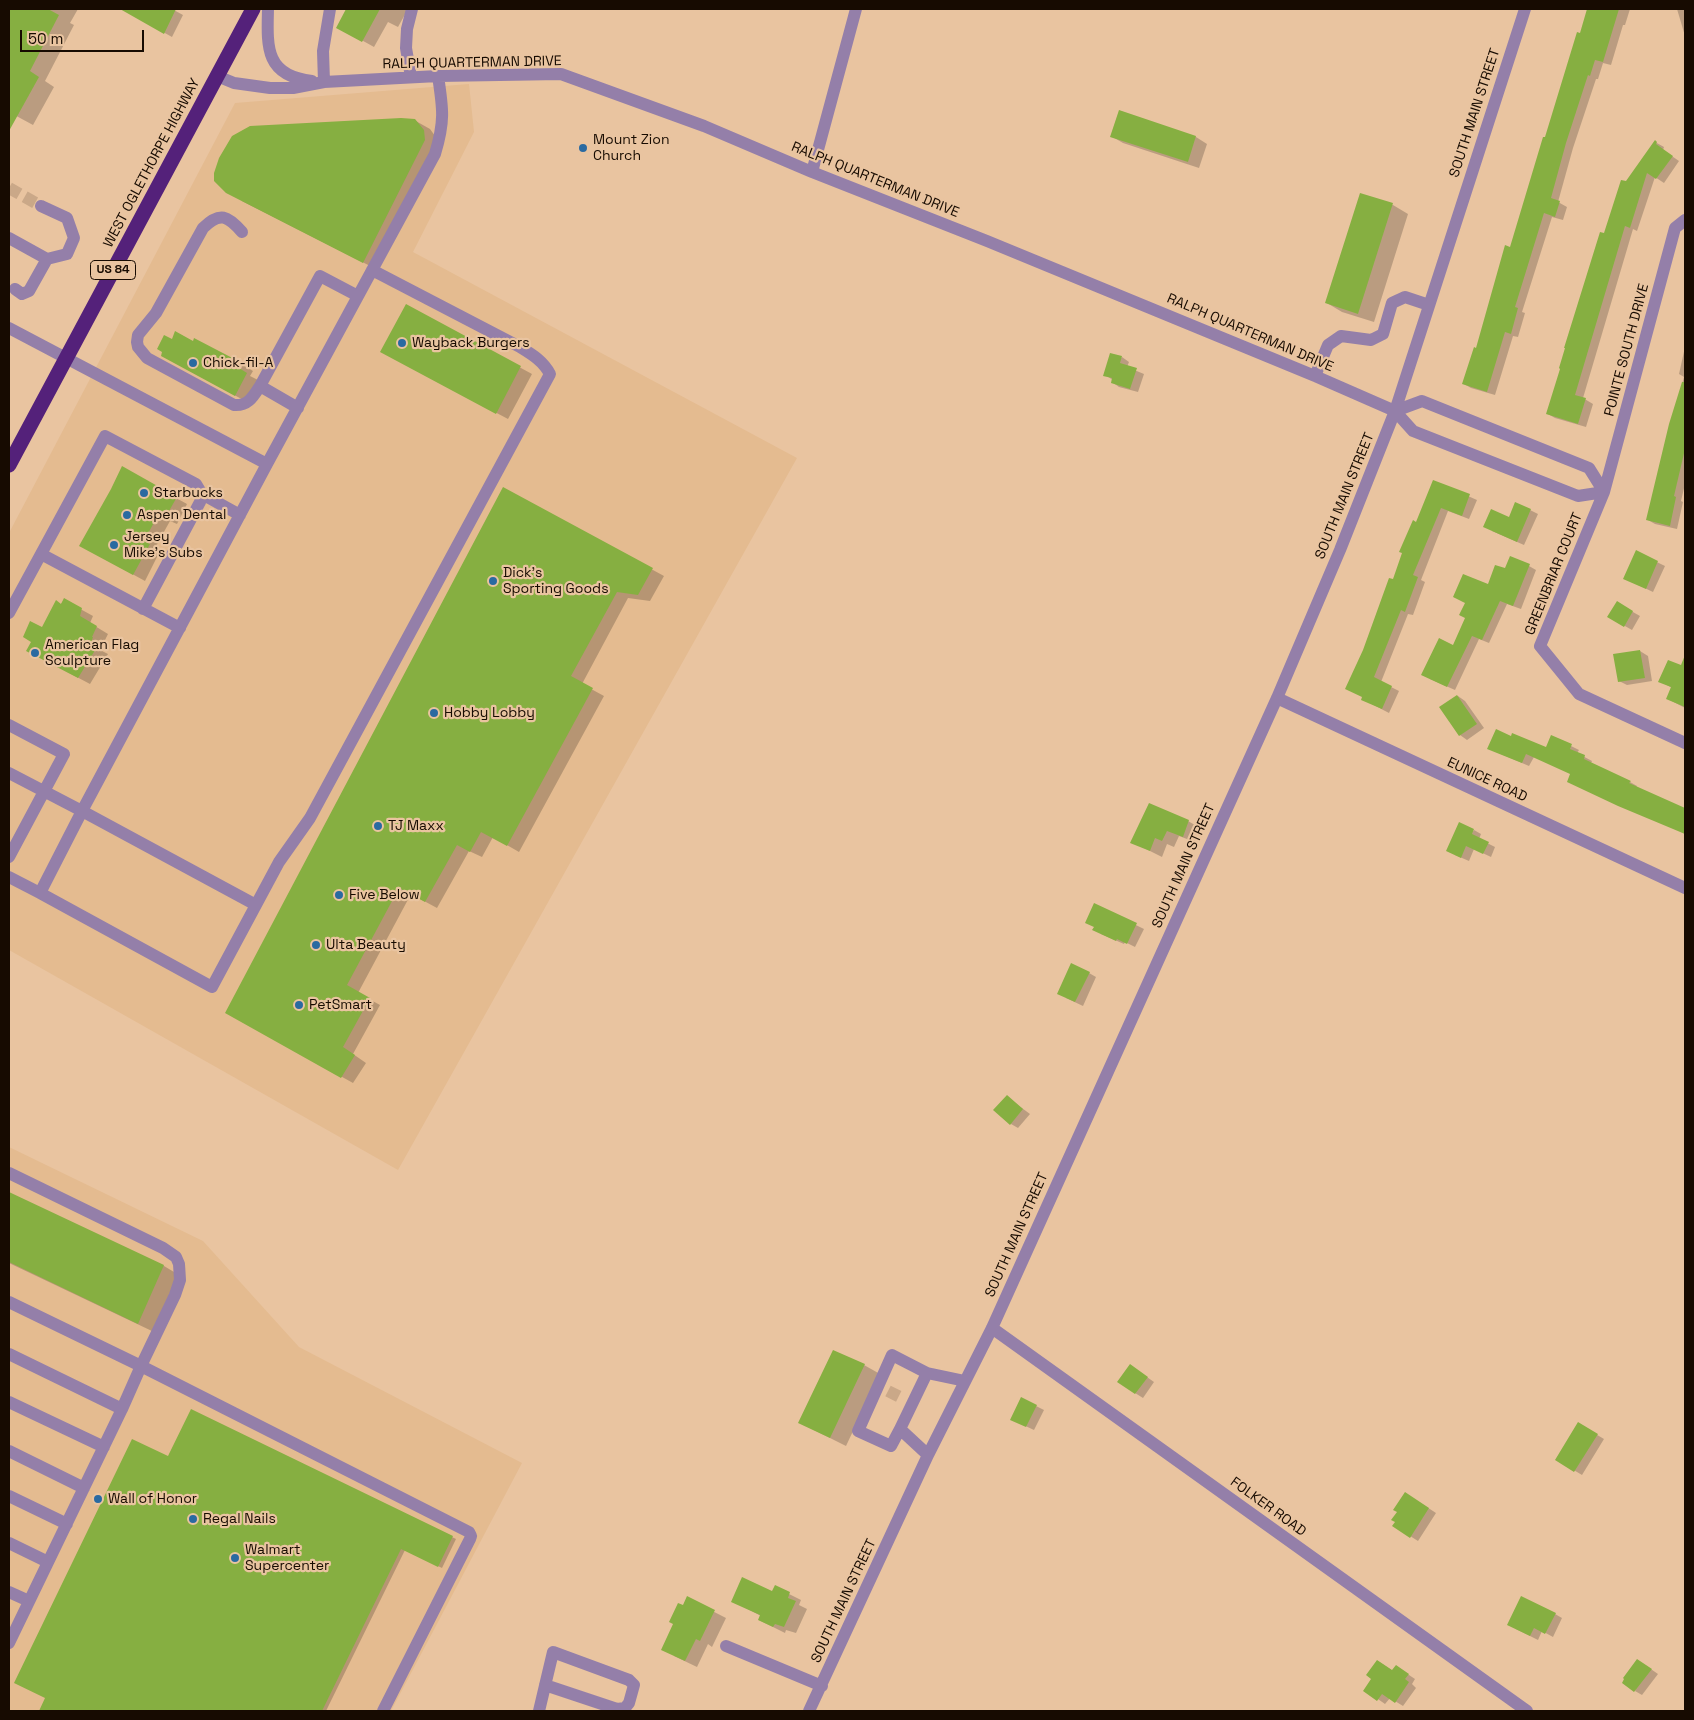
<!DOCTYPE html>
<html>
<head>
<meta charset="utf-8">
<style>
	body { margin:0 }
	#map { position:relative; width:1694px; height:1720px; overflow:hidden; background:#e9c4a0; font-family:"Space Grotesk",sans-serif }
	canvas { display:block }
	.frame { position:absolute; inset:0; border:10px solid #170b01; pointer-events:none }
	.scale { position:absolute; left:20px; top:30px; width:124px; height:22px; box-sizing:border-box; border:2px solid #170b01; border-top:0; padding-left:6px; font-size:15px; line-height:18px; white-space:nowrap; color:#170b01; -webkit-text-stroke:4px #e9c4a0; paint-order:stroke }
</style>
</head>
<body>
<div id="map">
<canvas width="1694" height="1720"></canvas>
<div class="frame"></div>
<div class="scale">50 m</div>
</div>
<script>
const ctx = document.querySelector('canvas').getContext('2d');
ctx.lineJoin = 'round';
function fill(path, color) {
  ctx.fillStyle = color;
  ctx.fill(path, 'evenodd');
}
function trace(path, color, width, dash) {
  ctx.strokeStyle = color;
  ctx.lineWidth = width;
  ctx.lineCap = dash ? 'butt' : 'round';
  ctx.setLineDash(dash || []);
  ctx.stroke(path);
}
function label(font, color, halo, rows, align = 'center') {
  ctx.font = font + ' "Space Grotesk",sans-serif';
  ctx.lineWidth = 4.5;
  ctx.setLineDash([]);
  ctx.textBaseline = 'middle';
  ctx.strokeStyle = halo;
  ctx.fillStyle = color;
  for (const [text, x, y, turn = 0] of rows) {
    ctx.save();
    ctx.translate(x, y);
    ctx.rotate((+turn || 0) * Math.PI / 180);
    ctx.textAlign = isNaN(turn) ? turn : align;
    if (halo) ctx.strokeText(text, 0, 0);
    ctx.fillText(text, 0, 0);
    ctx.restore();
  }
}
fill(new Path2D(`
	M469 84 474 132 413 252 797 458 398 1170 9 950V533L235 103Z
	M9 1147 203 1241 299 1347 522 1463 391 1711H9Z`), '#e4bb90');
fill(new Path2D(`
	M9 9H78L70 23 74 25 45 81 54 87 33 125 9 112Z
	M140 9H172L183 15 172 37 136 17Z
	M347 9H408L398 27 388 22 374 47 338 27Z
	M1589 9H1630L1625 25H1623L1611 65 1603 63 1598 79H1596L1573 148 1558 202 1567 207 1563 220 1552 217 1522 312 1525 313 1518 337 1513 336 1495 395 1471 388 1464 384 1477 350 1511 248Z
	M1677 9H1685V36Z
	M1120 111 1196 137 1207 144 1199 168 1123 143 1111 136Z
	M414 120 430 129 438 140 378 270 242 201Z
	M1655 142 1664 147 1663 150 1679 161 1664 183 1655 177 1637 231 1633 229 1583 398 1593 404 1586 427 1555 418 1548 414 1604 235 1626 183Z
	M1361 195 1393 205 1408 214 1374 322 1342 312 1327 303Z
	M407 306 532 374 508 419 393 358Z
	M1685 347V484L1681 501 1683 502 1677 529 1655 524 1648 520 1671 424 1684 377 1679 374Z
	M164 352 241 364 253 371 250 376 258 380 247 402 174 362Z
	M1122 357 1129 362 1127 367 1144 374 1138 392 1119 387 1112 382 1113 380 1105 375Z
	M122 468 187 504 177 524 170 521 155 548 160 551 145 581 92 552Z
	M1434 481 1477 500 1469 519 1448 511 1421 580 1425 582 1413 615 1408 614 1381 682 1399 691 1389 713 1362 699 1394 581Z
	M504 489 664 576 650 601 628 598 582 684 604 696 519 852 493 837 482 857 469 851 437 908 411 894 358 993 380 1005 353 1054 366 1063 353 1083 227 1013Z
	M1530 510 1538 514 1524 545 1492 531 1509 518Z
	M1636 552 1665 566 1653 592 1632 582Z
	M1529 566 1536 570 1521 609 1507 604 1489 643 1479 639 1455 690 1430 679 1454 646 1488 585 1506 570Z
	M64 600 93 616 90 623 108 634 103 644 104 645 102 651 108 654 90 684 39 657 42 629Z
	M1617 603 1640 616 1632 630 1609 617Z
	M1640 651 1648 656 1652 681 1627 685 1619 681Z
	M1668 662 1685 669V708L1668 699 1672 688 1660 681Z
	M1458 696 1465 701 1484 728 1467 740 1460 735 1441 708Z
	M1571 746 1579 750 1577 753 1592 761 1591 763 1630 782 1637 786 1636 788 1685 810V834L1572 774 1534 757 1529 766 1496 752Z
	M1188 821 1200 828 1195 842 1179 836 1174 847 1167 844 1162 857 1132 842Z
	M1474 830 1481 834 1479 839 1495 847 1491 857 1474 849 1469 861 1455 855Z
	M1095 905 1144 929 1135 947 1125 942 1124 944 1101 934Z
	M1089 973 1096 977 1083 1006 1066 998Z
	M1007 1097 1030 1114 1018 1128 1011 1124Z
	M9 1193 164 1266 179 1275 154 1332 9 1263Z
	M864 1365 880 1374 846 1446 800 1423Z
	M1137 1370 1154 1382 1143 1398 1135 1393Z
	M1036 1406 1044 1410 1034 1430 1019 1423Z
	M192 1411 456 1539 442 1568 405 1550 326 1711H40Z
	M1579 1424 1604 1439 1582 1475 1557 1460Z
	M1413 1498 1436 1513 1418 1541 1394 1526 1398 1512Z
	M775 1587 801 1600 799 1605 807 1609 796 1633 786 1630 785 1633 759 1620 761 1616 732 1601 773 1592Z
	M687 1598 726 1618 712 1647 708 1644 697 1667 674 1656 683 1606Z
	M1555 1614 1562 1618 1553 1637 1542 1631 1538 1640 1516 1629Z
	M1378 1661 1393 1671H1403L1415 1679 1412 1684 1416 1688 1403 1706 1390 1698 1385 1704 1365 1690 1373 1679Z
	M1645 1665 1658 1674 1642 1695 1635 1691Z`), '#0003');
fill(new Path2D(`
	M9 9H48L59 15 30 71 39 77 9 131Z
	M120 9H176L164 34Z
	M346 9H380L362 42 336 28Z
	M1587 9H1619L1603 62 1595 60 1590 76 1588 75 1566 143 1551 198 1560 201 1555 217 1544 213 1515 307 1518 308 1511 334 1505 332 1487 392 1462 384 1474 347 1476 348 1505 245 1510 247 1543 137H1545L1577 32 1580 33Z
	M1119 110 1196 136 1188 162 1110 137Z
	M401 118 415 119 424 130 425 140 363 263 226 193 214 181V173L219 158 232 136 250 126Z
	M1655 140 1657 142 1656 144 1673 156 1656 179 1647 173 1630 228 1625 226 1575 395 1586 398 1578 424 1546 414 1560 369 1559 368 1565 348H1564L1600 232 1604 233 1621 180 1626 181Z
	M1360 193 1393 203 1358 314 1325 303Z
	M406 304 521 366 496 414 380 352Z
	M175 331 193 341 194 338 242 363 239 368 247 373 235 396 161 356 162 352 157 349 164 335 172 339Z
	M1110 353 1122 356 1120 363 1137 368 1130 389 1111 383 1112 378 1103 376Z
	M1682 382H1685V449L1674 496 1676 497 1670 526 1646 520 1669 424Z
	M122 466 177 497 165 518 158 515 144 541 150 544 133 575 79 546 111 489Z
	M1433 480 1470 494 1462 516 1441 508 1413 575 1418 577 1405 612 1401 610 1374 677 1392 686 1382 709 1361 700 1362 697 1345 689 1363 650 1389 578 1393 579 1402 553 1399 552 1413 520 1416 522Z
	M503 487 653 568 638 595 617 592 571 676 593 688 507 846 481 832 470 852 457 845 425 902 399 888 347 985 370 998 343 1047 355 1055 341 1078 225 1013Z
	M1515 502 1531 509 1517 542 1483 527 1491 509 1509 517Z
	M1636 550 1658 561 1646 589 1623 579Z
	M1510 556 1530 564 1513 606 1500 601 1482 640 1472 636 1447 687 1421 675 1439 638 1453 645 1465 618 1459 615 1465 603 1453 597 1463 574 1488 584 1495 565 1505 568Z
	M64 598 82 608 80 616 97 626 92 637H93L91 643 97 647 78 678 26 651 31 642 23 637 30 621 42 627 56 600 61 604Z
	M1617 601 1633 611 1624 627 1607 617Z
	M1640 650 1645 678 1618 682 1613 654Z
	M1685 655V707L1666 699 1671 687 1658 682 1668 660 1681 665Z
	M1457 695 1477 724 1459 736 1439 707Z
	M1496 729 1511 736 1512 733 1546 747 1551 735 1572 744 1570 749 1585 755 1584 759 1631 781 1629 783 1685 808V834L1618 806 1567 782 1570 774 1526 754 1522 763 1487 749Z
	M1149 803 1189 820 1183 837 1167 831 1162 841 1155 838 1150 851 1130 843Z
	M1459 822 1474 829 1472 834 1489 842 1483 854 1466 846 1461 858 1446 851Z
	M1094 903 1137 923 1127 944 1117 939 1116 941 1092 930 1094 927 1085 923Z
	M1071 963 1090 972 1075 1002 1057 994Z
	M1007 1095 1023 1109 1010 1125 993 1110Z
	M9 1192 164 1265 138 1324 9 1262Z
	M833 1350 865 1364 830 1438 798 1423Z
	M1130 1364 1148 1377 1135 1394 1117 1382Z
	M1021 1397 1037 1405 1026 1427 1010 1420Z
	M191 1409 453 1536 438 1567 401 1549 322 1711H39L45 1698 14 1683 132 1439 168 1456Z
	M1578 1422 1598 1434 1574 1472 1555 1460Z
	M1405 1492 1429 1508 1410 1538 1392 1526 1395 1522 1391 1520 1397 1512 1393 1510Z
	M742 1577 772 1591 775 1585 790 1592 788 1598 796 1601 784 1627 775 1624 773 1627 758 1620 760 1615 731 1602Z
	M687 1596 715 1610 700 1641 696 1639 685 1661 661 1650 673 1624 669 1622 678 1603 683 1605Z
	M1521 1596 1556 1613 1545 1634 1534 1628 1530 1636 1507 1625Z
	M1637 1659 1652 1669 1634 1692 1622 1683 1624 1679 1623 1678Z
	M1377 1660 1392 1670 1396 1665 1409 1674 1405 1679 1409 1682 1395 1703 1382 1694 1377 1701 1363 1691 1371 1679 1366 1675Z`), '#86af41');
trace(new Path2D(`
	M9 188 41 206
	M888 1391 904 1399`), '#caa888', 12, [12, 6]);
trace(new Path2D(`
	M268 9C267 47 265 76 312 81
	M217 76 234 83 270 88H293L324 82 438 76 561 74 704 126 812 172 987 241 1315 376 1395 411 1413 431 1578 496 1604 492
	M411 77 406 48 407 29 412 9
	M324 82 323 51 330 9
	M812 172 856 9
	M1685 220 1675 228 1604 492 1540 646 1579 694 1685 743
	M242 232C228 216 220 211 203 228L156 313 138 335 137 342 138 347 147 358 234 405C248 406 253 397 260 386
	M9 238 47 259 67 254 74 238 67 218 41 206
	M15 289 22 294 29 291 47 259
	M9 328 267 464
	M1315 376 1328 345 1341 336 1371 340 1383 334 1392 303 1405 297 1429 305
	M298 408 260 386 320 276 358 296
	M1395 411 1422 401 1589 468 1604 492
	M202 494 240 515
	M41 554 180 628
	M9 613 105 436 196 484 202 494 200 502 143 609
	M1277 698 1685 888
	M9 725 64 754 9 857
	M9 773 82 811 267 464 435 154C445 121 443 109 438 76
	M9 877 40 893
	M256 905 82 811 40 893 212 987 279 862 310 818 550 374C543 361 533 355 520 347L372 270
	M9 1173 163 1248 176 1257 179 1264 180 1280 175 1295 141 1366 122 1409 9 1643
	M9 1302 141 1366 469 1532 471 1536 470 1539 383 1711
	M992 1328 1527 1711
	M9 1354 122 1409
	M9 1402 104 1447
	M900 1429 891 1446 858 1431 892 1355 927 1373
	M9 1451 84 1488
	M928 1455 900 1429 927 1373 965 1381
	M9 1496 67 1524
	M9 1543 48 1562
	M9 1592 29 1601
	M726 1646 822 1686
	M539 1711 553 1652 629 1680 634 1685 629 1703 625 1708 617 1709 545 1685
	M809 1711 928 1455 992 1328 1277 698 1340 550 1395 411 1525 9`), '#947fa9', 12);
trace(new Path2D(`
	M9 465 253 9`), '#54217a', 15);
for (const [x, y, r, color] of [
	[583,148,5,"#2a6aa1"],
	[402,343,5,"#2a6aa1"],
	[193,363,5,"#2a6aa1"],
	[144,493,5,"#2a6aa1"],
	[127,515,5,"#2a6aa1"],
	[114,545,5,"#2a6aa1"],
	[493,581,5,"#2a6aa1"],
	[35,653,5,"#2a6aa1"],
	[434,713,5,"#2a6aa1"],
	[378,826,5,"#2a6aa1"],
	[339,895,5,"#2a6aa1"],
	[316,945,5,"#2a6aa1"],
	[299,1005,5,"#2a6aa1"],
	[98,1499,5,"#2a6aa1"],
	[193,1519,5,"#2a6aa1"],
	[235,1558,5,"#2a6aa1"]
]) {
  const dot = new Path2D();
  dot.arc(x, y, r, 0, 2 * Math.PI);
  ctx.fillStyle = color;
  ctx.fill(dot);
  trace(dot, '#e9c4a0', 2);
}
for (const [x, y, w] of [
	[113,270,45]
]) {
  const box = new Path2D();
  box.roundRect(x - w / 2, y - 9.5, w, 19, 4);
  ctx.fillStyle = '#e9c4a0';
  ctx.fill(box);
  trace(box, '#170b01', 1);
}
label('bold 12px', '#170b01', null, [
	["US 84",113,270]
]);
label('14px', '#170b01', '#e9c4a0', [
	["RALPH QUARTERMAN DRIVE",472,63,-1],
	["SOUTH MAIN STREET",1475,113,-72],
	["WEST OGLETHORPE HIGHWAY",152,163,-62],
	["RALPH QUARTERMAN DRIVE",875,180,22],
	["RALPH QUARTERMAN DRIVE",1250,333,23],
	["POINTE SOUTH DRIVE",1627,350,-75],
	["SOUTH MAIN STREET",1345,496,-68],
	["GREENBRIAR COURT",1554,574,-68],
	["EUNICE ROAD",1487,780,25],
	["SOUTH MAIN STREET",1184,866,-66],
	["SOUTH MAIN STREET",1017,1235,-66],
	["FOLKER ROAD",1268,1507,36],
	["SOUTH MAIN STREET",844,1601,-65]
]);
label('14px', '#170b01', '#e9c4a0', [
	["Mount Zion",593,140],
	["Church",593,156],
	["Wayback Burgers",412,343],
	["Chick-fil-A",203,363],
	["Starbucks",154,493],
	["Aspen Dental",137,515],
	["Jersey",124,537],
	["Mike's Subs",124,553],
	["Dick's",503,573],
	["Sporting Goods",503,589],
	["American Flag",45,645],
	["Sculpture",45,661],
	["Hobby Lobby",444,713],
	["TJ Maxx",388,826],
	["Five Below",349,895],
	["Ulta Beauty",326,945],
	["PetSmart",309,1005],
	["Wall of Honor",108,1499],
	["Regal Nails",203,1519],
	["Walmart",245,1550],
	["Supercenter",245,1566]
], 'left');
</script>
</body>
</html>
